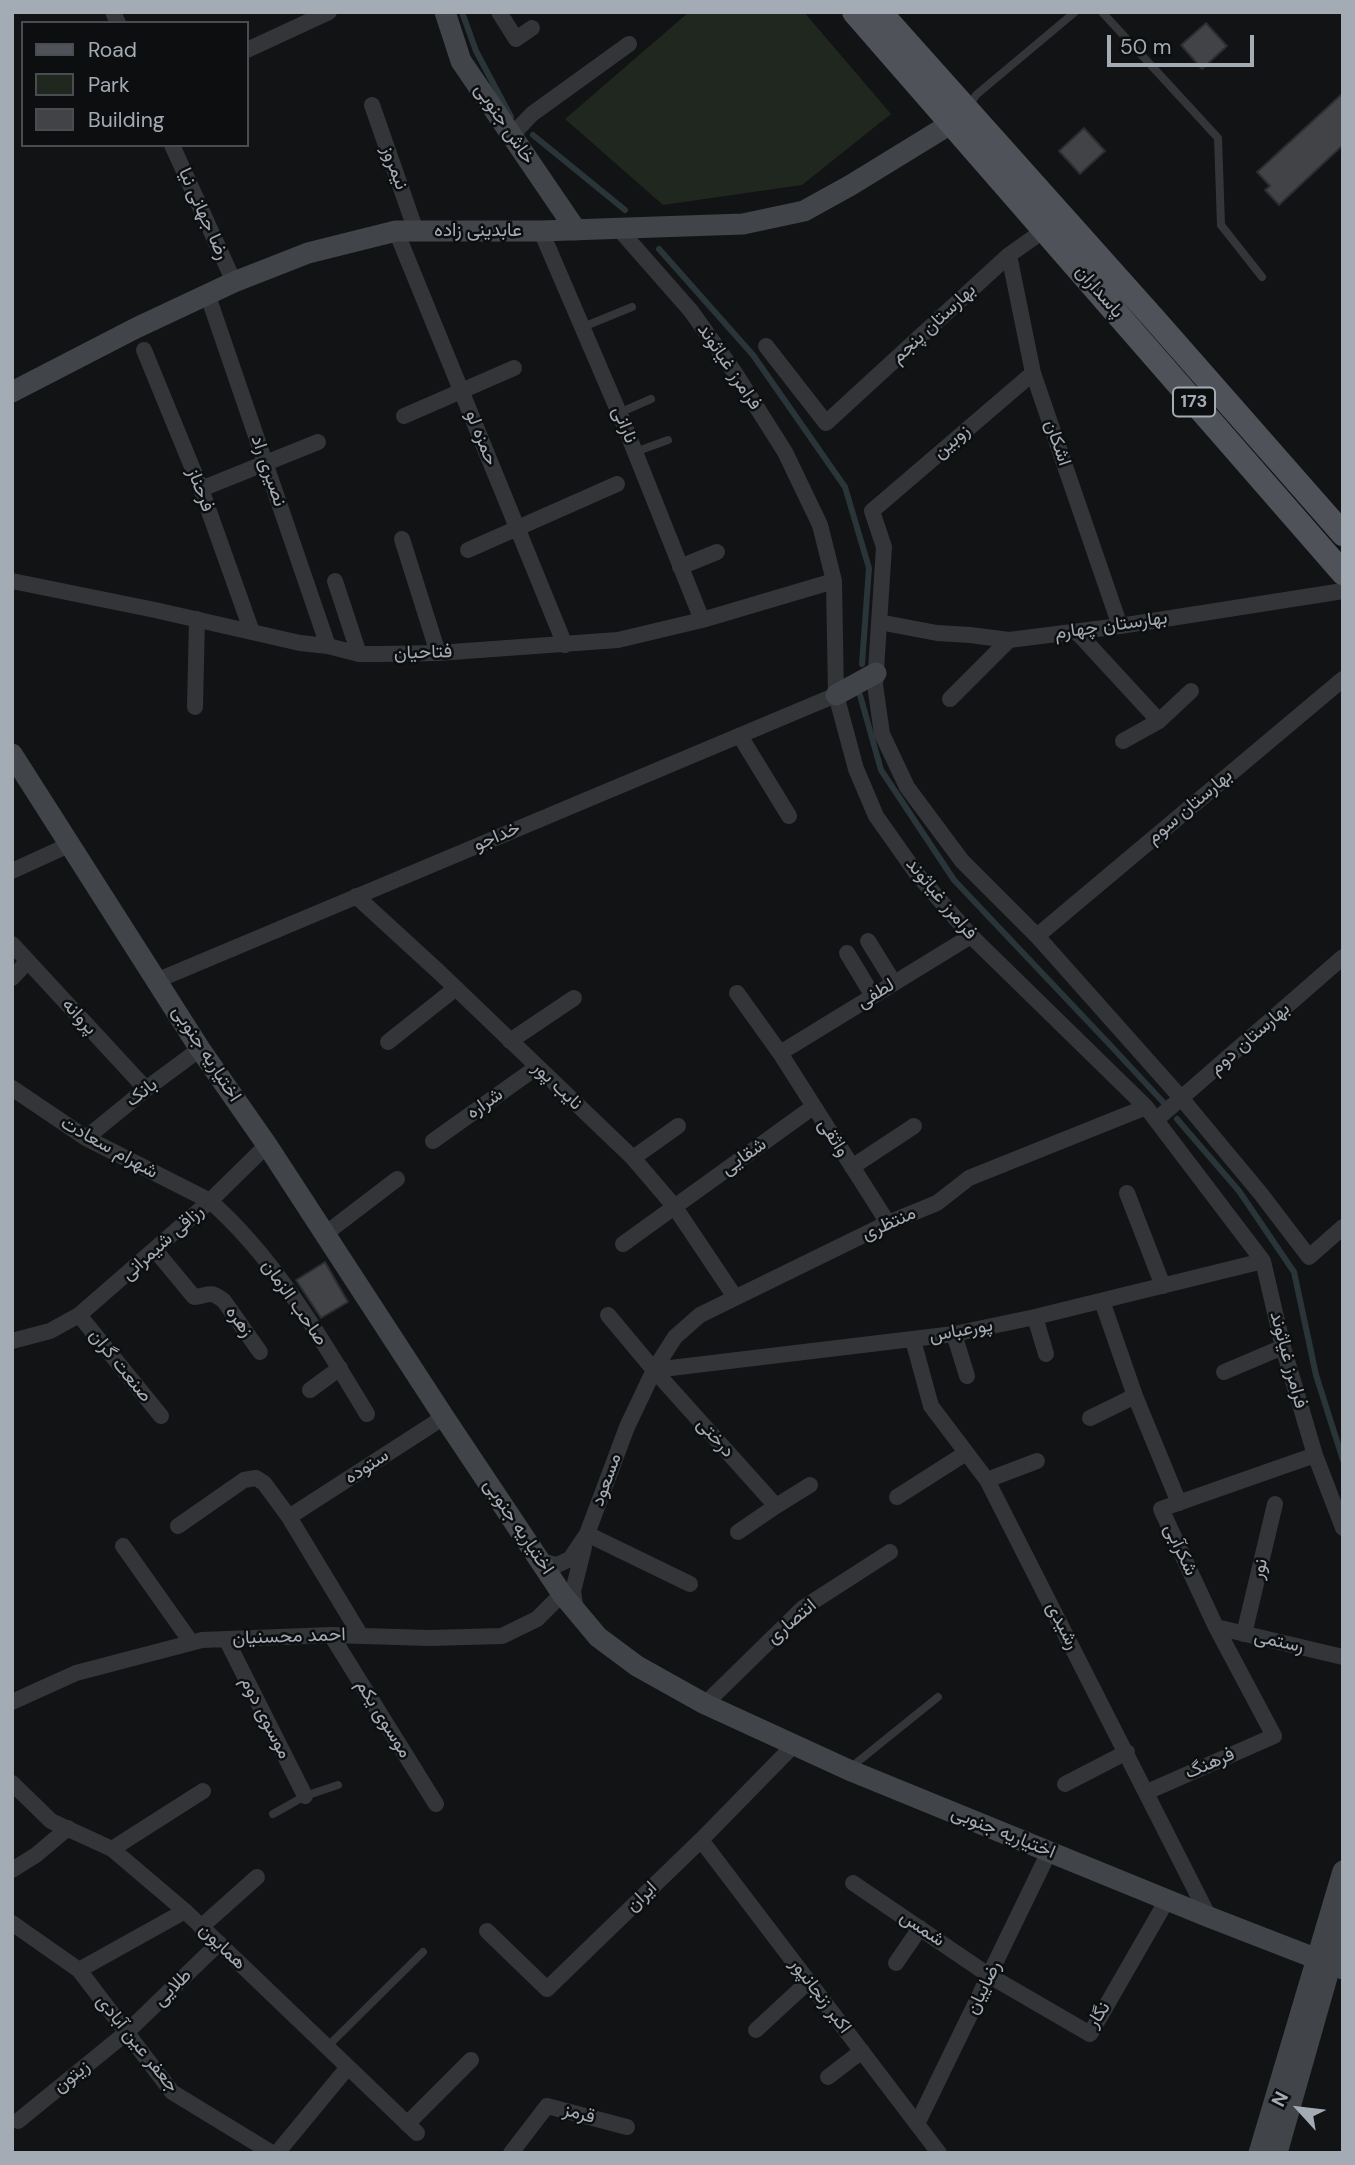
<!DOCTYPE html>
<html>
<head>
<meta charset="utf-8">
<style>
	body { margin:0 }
	#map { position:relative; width:1355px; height:2165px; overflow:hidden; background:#121314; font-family:"DM Sans",sans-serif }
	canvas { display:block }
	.frame { position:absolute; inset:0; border:14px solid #a3abb5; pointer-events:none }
	.legend { position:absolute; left:21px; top:21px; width:228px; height:126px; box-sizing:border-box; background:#0d0e0f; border:2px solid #494d51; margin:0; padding:9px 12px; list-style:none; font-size:21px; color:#a3abb5 }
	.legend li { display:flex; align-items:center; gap:14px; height:35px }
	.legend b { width:35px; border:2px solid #494d51 }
	.north { position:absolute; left:1264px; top:2074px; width:70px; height:70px; -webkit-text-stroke:5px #0d0e0f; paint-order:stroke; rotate:297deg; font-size:19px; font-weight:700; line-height:28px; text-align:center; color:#a3abb5 }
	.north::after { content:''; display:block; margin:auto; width:24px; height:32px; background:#a3abb5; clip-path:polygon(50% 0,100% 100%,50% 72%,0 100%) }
	.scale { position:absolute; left:1107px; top:35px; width:147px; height:32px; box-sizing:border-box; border:4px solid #a3abb5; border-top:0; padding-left:9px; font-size:21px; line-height:24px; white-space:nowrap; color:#a3abb5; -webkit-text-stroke:5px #0d0e0f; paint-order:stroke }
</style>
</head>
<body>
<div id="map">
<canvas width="1355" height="2165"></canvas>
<div class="frame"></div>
<ul class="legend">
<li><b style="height:9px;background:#4f5258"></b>Road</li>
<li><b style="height:19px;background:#1f271f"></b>Park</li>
<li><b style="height:19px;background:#414347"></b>Building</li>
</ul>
<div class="north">N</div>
<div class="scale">50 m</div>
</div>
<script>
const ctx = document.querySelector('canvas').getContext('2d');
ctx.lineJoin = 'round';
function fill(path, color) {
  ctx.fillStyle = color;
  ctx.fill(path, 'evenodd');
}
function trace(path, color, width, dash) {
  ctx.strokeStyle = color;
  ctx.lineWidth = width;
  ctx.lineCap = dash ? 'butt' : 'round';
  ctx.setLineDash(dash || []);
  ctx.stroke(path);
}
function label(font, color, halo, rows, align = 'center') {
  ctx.font = font + ' "DM Sans",Vazirmatn,sans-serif';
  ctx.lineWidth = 5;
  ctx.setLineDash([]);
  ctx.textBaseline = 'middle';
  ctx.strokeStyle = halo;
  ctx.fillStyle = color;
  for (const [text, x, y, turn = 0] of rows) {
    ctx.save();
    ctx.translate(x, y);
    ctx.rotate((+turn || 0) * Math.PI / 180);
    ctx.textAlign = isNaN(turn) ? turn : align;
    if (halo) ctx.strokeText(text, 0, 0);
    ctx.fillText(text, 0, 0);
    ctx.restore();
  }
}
fill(new Path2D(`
	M689 12H804L891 114 802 185 663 205 565 119Z`), '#1f271f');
trace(new Path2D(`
	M462 12 476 51 511 117
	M533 135 625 210
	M659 249 753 355 845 487 869 568 862 664
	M860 695 881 770 954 880 1112 1047 1163 1102
	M1177 1119 1239 1191 1294 1272 1316 1375 1343 1460`), '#2a353a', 6);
const building = new Path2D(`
	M1206 23 1227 46 1202 69 1181 45Z
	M1343 93V145L1279 205 1265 190 1270 186 1257 172Z
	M1084 128 1105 151 1080 174 1059 151Z
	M325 1262 348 1302 321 1318 296 1280Z`);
fill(building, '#414347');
trace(building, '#2c2d30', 2);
trace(new Path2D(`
	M1102 12 1218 138 1221 225 1262 277
	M968 108 976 95 1075 12
	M583 327 632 307
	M619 413 651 399
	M635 452 668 440
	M850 1768 938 1697
	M273 1814 305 1796 338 1785
	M327 2047 423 1952`), '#333539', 8);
trace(new Path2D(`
	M113 12 118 23
	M499 12 516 39 532 28
	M247 50 329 12
	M372 105 416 231
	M512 135 532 114 629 44
	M172 145 234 282
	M618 228 691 311 735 373 785 452 820 525 834 581 836 695 856 769 876 816 917 874 971 936 1146 1107 1263 1261 1283 1347 1315 1455 1343 1528
	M396 231 565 645
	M541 231 623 422 702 620
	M1009 255 1033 373 1120 626
	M208 296 328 646
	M766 346 826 423 1009 255 1050 226
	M144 350 201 489 252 632
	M1033 373 872 511 884 547 875 685 882 734 907 787 962 861 1037 936 1182 1099 1261 1194 1309 1257 1343 1227
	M404 416 514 368
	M201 489 318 442
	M402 539 438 653
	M468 550 617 484
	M680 567 717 552
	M12 581 155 610 300 643 328 646 359 654H381L438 653 618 640 702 620 834 581
	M335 581 359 654
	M879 622 937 633 970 635 1009 640 1120 626 1343 591
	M1077 632 1159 721
	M950 699 1009 640
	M195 707 197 619
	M740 736 789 816
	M1123 741 1159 721 1191 691
	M12 871 71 844
	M356 896 440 973 633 1158 674 1206 735 1297
	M1037 936 1343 679
	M868 941 894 983
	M12 944 146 1089
	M847 953 873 996
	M12 978 28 961
	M158 980 836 695
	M737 993 780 1053 888 1223
	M510 1041 574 998
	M388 1042 456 988
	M780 1053 971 936
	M12 1088 86 1138 210 1201C275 1258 323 1341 367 1414
	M1156 1120 1343 957
	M86 1138 146 1089 200 1049
	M433 1141 537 1067
	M633 1158 678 1126
	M852 1167 914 1126
	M1127 1193 1163 1286
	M325 1234 397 1179
	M623 1244 813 1107
	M155 1250 194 1297C209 1296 209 1289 224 1301L260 1352
	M1102 1301 1135 1396 1179 1503
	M79 1315 161 1416
	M608 1315 654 1370 776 1506
	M1035 1317 1046 1354
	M954 1334 967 1376
	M913 1340 931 1406 987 1480 1209 1917
	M12 1341 50 1331 79 1315 210 1201 267 1145
	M654 1370 954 1334 1035 1317 1263 1261
	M1224 1372 1283 1347
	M310 1390 340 1368
	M1090 1418 1135 1396
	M987 1480 1037 1461
	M897 1497 966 1453
	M289 1517 444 1417
	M178 1526 244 1480 256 1478 264 1483 289 1517 361 1636
	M738 1532 776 1506 810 1485
	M587 1534 690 1584
	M123 1546 191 1642
	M540 1561 557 1565 570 1559 587 1534 627 1427 654 1370 675 1337 700 1315 888 1223 937 1203 969 1178 1146 1107
	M576 1610 573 1591 584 1547
	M1216 1627 1343 1657
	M1244 1634 1275 1504
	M331 1635 436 1804
	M226 1639 305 1796
	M12 1702 76 1673 202 1640 331 1635 430 1638 502 1636 537 1619 562 1594
	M705 1704 803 1608 890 1552
	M12 1783 51 1821 112 1849 185 1911 417 2133
	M1065 1784 1127 1752
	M1147 1792 1274 1736 1216 1627 1161 1509 1315 1455
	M701 1840 939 2153
	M112 1849 203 1791
	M12 1870 36 1855 68 1828
	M853 1883 990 1976 1090 2034 1167 1900
	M12 1923 79 1970 172 2092 272 2153
	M201 1927 257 1877
	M487 1931 547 1989 701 1840 794 1745
	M896 1963 920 1928
	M79 1970 185 1911
	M756 2030 809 1981
	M828 2077 862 2051
	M18 2121 126 2033 219 1943
	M407 2124 471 2060
	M917 2124 1049 1852
	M277 2153 348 2067
	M511 2153 547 2106 627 2127`), '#333539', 16);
trace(new Path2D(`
	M445 12 461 61 576 230
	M12 392 136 328 234 282 308 253 396 231H541L743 224 804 211 851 185 952 123
	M836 695 876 673
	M12 754 200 1049 267 1145 444 1417 562 1594 598 1637 637 1666 705 1704 849 1770 1209 1917 1343 1969
	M1259 2153 1343 1871
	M1277 2153 1343 1921`), '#414449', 21);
trace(new Path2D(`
	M854 12 1343 573
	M880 12 1156 321 1343 534`), '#4f5258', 24);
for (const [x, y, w] of [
	[1194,402,42]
]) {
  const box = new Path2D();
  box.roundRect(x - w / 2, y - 14.5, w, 29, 5);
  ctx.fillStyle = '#0d0e0f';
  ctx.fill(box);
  trace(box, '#a3abb5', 2);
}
label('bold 18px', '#a3abb5', null, [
	["173",1194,402]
]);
label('19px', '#a3abb5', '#0d0e0f', [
	["خاش جنوبی",504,124,56],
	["نیمروز",394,168,70],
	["رضا جهانی نیا",203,214,66],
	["عابدینی زاده",478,231],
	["پاسداران",1099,292,49],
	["بهارستان پنجم",934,324,-43],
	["فرامرز غیاثوند",729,367,56],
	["نارانی",624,425,68],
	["حمزه لو",481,438,68],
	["زوبین",952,442,-41],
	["اشکان",1057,443,71],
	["نصیری راد",268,471,71],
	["فرحناز",200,490,69],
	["بهارستان چهارم",1111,626,-8],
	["فتاحیان",423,653,-2],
	["بهارستان سوم",1190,807,-40],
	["خداجو",497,837,-23],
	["فرامرز غیاثوند",941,899,50],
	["لطفی",876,994,-31],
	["پروانه",79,1017,47],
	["بهارستان دوم",1250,1039,-41],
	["اختیاریه جنوبی",206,1054,57],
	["نایب پور",557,1086,44],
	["بانک",142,1093,-38],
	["شراره",485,1104,-35],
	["واثقی",833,1138,57],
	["شهرام سعادت",109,1148,29],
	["شقایی",744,1157,-35],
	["منتظری",889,1224,-24],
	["رزاقی شیمرانی",163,1243,-42],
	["صاحب الزمان",294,1303,55],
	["زهره",239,1322,54],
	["پورعباس",961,1331,-10],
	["فرامرز غیاثوند",1288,1360,75],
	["صنعت گران",120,1366,51],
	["درختی",715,1438,48],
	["ستوده",367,1467,-33],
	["مسعود",607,1480,-70],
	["اختیاریه جنوبی",518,1527,56],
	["شکرآبی",1180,1550,65],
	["نور",1260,1569,-77],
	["انتصاری",792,1622,-40],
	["رشیدی",1062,1626,63],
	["احمد محسنیان",289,1637,-2],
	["رستمی",1279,1642,13],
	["موسوی دوم",265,1718,63],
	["موسوی یکم",383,1719,58],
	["فرهنگ",1210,1764,-24],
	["اختیاریه جنوبی",1003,1833,22],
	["ایران",642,1897,-44],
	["شمس",922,1929,34],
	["همایون",222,1947,44],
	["طلایی",173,1988,-44],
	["رضاییان",984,1988,-64],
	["اکبر زنجانپور",820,1996,53],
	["نگار",1099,2015,-56],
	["جعفر عین آبادی",137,2044,51],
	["زیتون",72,2077,-39],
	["قرمز",579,2114,15]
]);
</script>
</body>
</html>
